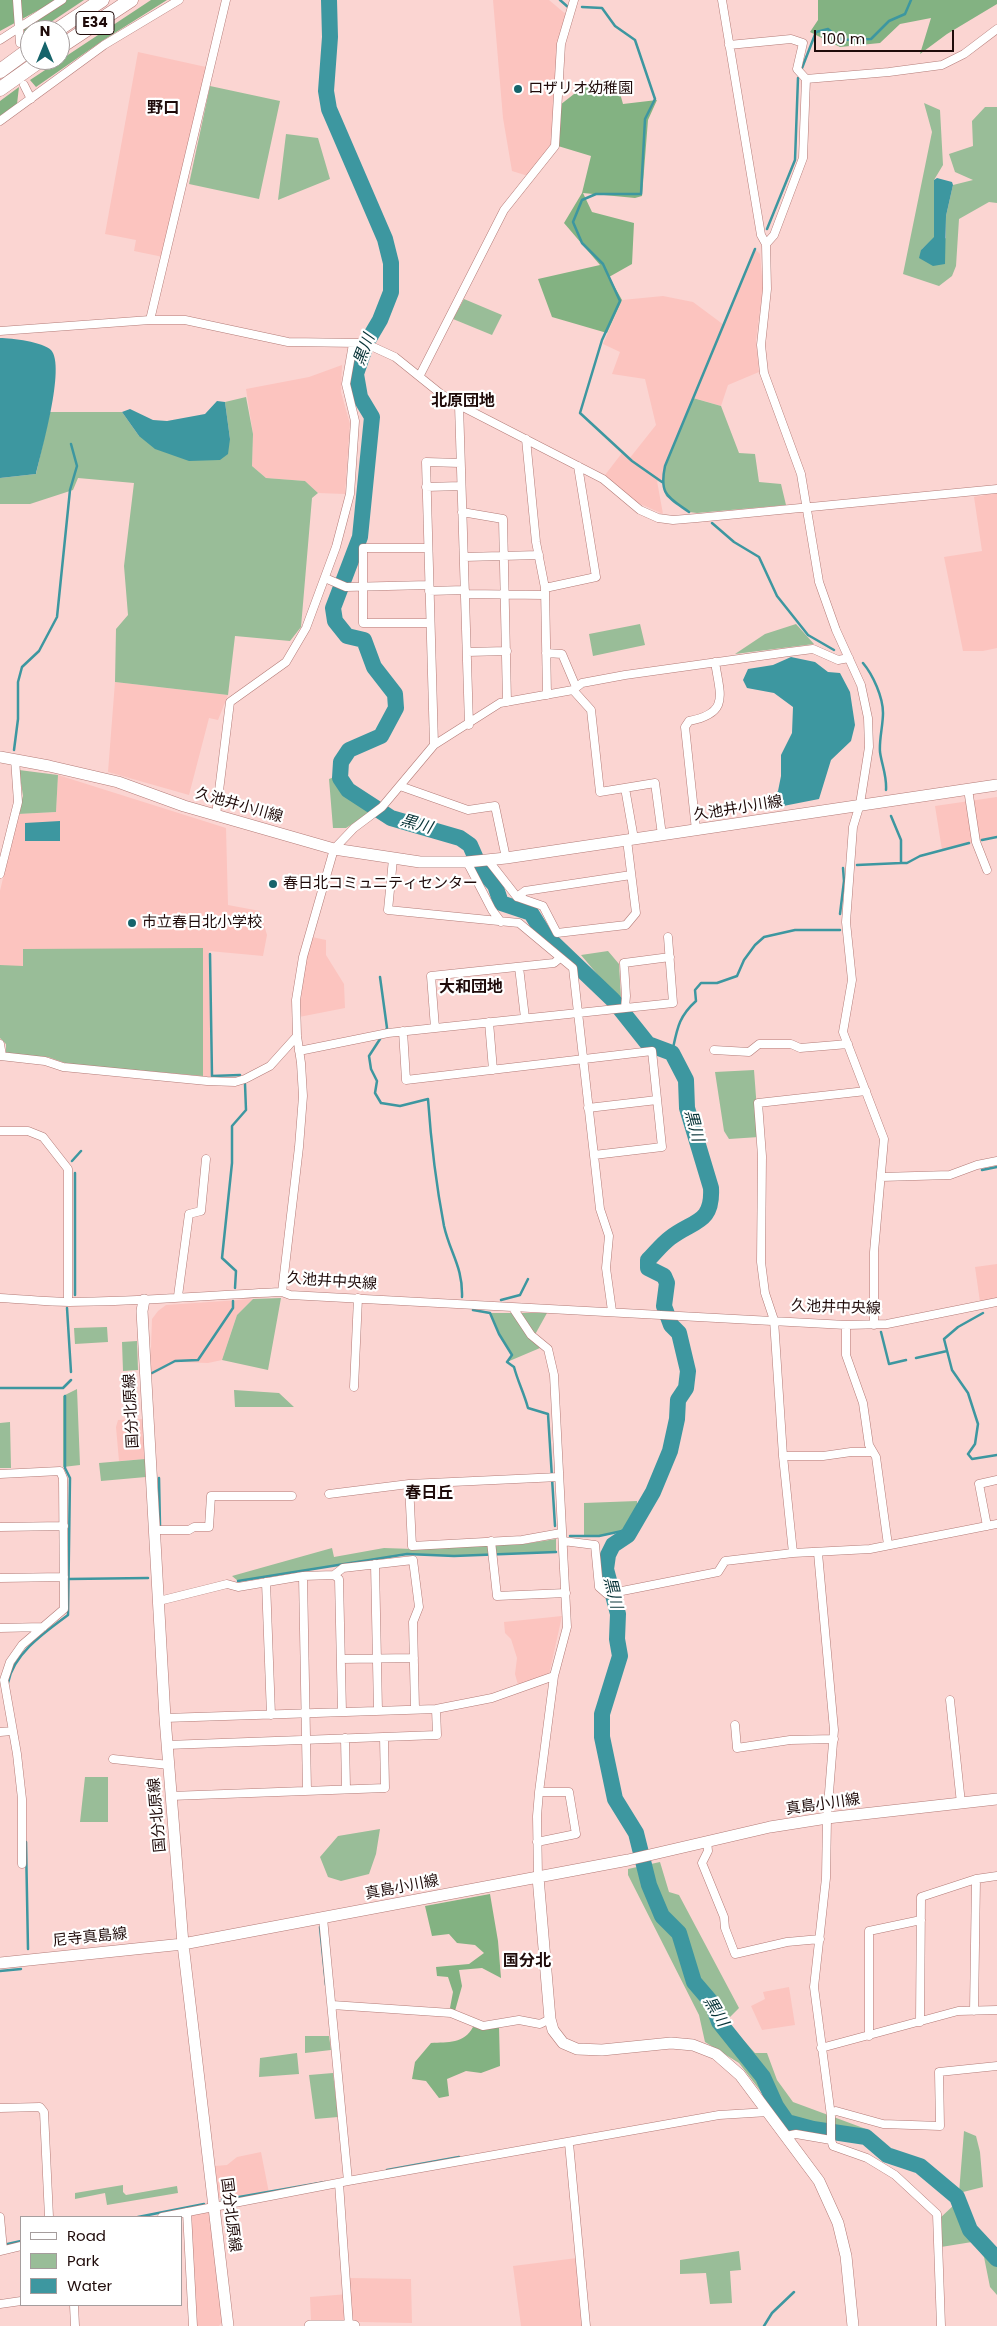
<!DOCTYPE html>
<html>
<head>
<meta charset="utf-8">
<style>
	body { margin:0 }
	#map { position:relative; width:997px; height:2326px; overflow:hidden; background:#fbd5d2; font-family:Poppins,sans-serif }
	canvas { display:block }
	.legend { position:absolute; left:20px; top:2216px; width:162px; height:90px; box-sizing:border-box; background:#fff; border:1px solid #a59d9d; margin:0; padding:6px 9px; list-style:none; font-size:15px; color:#1f0b0a }
	.legend li { display:flex; align-items:center; gap:10px; height:25px }
	.legend b { width:25px; border:1px solid #a59d9d }
	.north { position:absolute; left:20px; top:20px; width:50px; height:50px; box-sizing:border-box; background:#fff; border:1px solid #a59d9d; border-radius:50%; rotate:0deg; font-size:14px; font-weight:700; line-height:20px; text-align:center; color:#1f0b0a }
	.north::after { content:''; display:block; margin:auto; width:18px; height:22px; background:#16646b; clip-path:polygon(50% 0,100% 100%,50% 72%,0 100%) }
	.scale { position:absolute; left:814px; top:30px; width:140px; height:22px; box-sizing:border-box; border:2px solid #1f0b0a; border-top:0; padding-left:6px; font-size:15px; line-height:18px; white-space:nowrap; color:#1f0b0a; -webkit-text-stroke:4px #fff; paint-order:stroke }
</style>
</head>
<body>
<div id="map">
<canvas width="997" height="2326"></canvas>
<ul class="legend">
<li><b style="height:6px;background:#fff"></b>Road</li>
<li><b style="height:14px;background:#99bd98"></b>Park</li>
<li><b style="height:14px;background:#3d97a0"></b>Water</li>
</ul>
<div class="north">N</div>
<div class="scale">100 m</div>
</div>
<script>
const ctx = document.querySelector('canvas').getContext('2d');
ctx.lineJoin = 'round';
function fill(path, color) {
  ctx.fillStyle = color;
  ctx.fill(path, 'evenodd');
}
function trace(path, color, width, dash) {
  ctx.strokeStyle = color;
  ctx.lineWidth = width;
  ctx.lineCap = dash ? 'butt' : 'round';
  ctx.setLineDash(dash || []);
  ctx.stroke(path);
}
function label(font, color, halo, rows, align = 'center') {
  ctx.font = font + ' Poppins,"Noto Sans JP",sans-serif';
  ctx.lineWidth = 4.5;
  ctx.setLineDash([]);
  ctx.textBaseline = 'middle';
  ctx.strokeStyle = halo;
  ctx.fillStyle = color;
  for (const [text, x, y, turn = 0] of rows) {
    ctx.save();
    ctx.translate(x, y);
    ctx.rotate((+turn || 0) * Math.PI / 180);
    ctx.textAlign = isNaN(turn) ? turn : align;
    if (halo) ctx.strokeText(text, 0, 0);
    ctx.fillText(text, 0, 0);
    ctx.restore();
  }
}
fill(new Path2D(`
	M493 0H549L568 16 553 145 528 176 512 171 503 118Z
	M138 52 206 67 163 257 134 251 136 240 105 234Z
	M755 249 760 254 763 288 756 340 759 372 728 385 721 406 694 398 665 466 662 482 657 481 663 514 631 500 605 475 622 453 629 459 656 425 645 379 612 374 620 352 603 344 622 300 663 296 693 302 724 325Z
	M342 365 341 392 350 424 345 494 318 493 305 481 266 478 252 466 253 434 246 389 309 377Z
	M997 493V648L983 651H963L944 557 982 551 974 497Z
	M115 682 228 695 218 720 209 718 189 795 108 772Z
	M58 775 226 828 228 905 260 911 267 935 263 956 209 951 211 1077 68 1064 48 1057 6 1054V1044L0 1038V891L18 814 56 812Z
	M997 797V837L942 850 935 806Z
	M312 937 326 940V955L344 984 345 1008 299 1017 304 969Z
	M997 1264V1298L980 1302 975 1267Z
	M253 1299 237 1315 222 1360 208 1363 176 1362 150 1376 152 1319 158 1311 166 1305Z
	M142 1419 145 1459 119 1461 116 1427 118 1420Z
	M562 1616 549 1675 518 1685 515 1674 517 1658 511 1639 505 1633 504 1622Z
	M789 1987 795 2025 762 2030 751 2006 765 1999 763 1992Z
	M261 2152 269 2193 231 2200 219 2198 215 2166 227 2165 237 2157Z
	M207 2212 210 2214 222 2322 219 2326H195L190 2214Z
	M577 2258 584 2326H521L513 2266Z
	M349 2278 411 2279 412 2323 311 2321 310 2297 349 2294Z`), '#fcc4bf');
fill(new Path2D(`
	M210 86 280 101 259 199 189 184Z
	M924 103 940 110 943 165 934 180V238L921 250 946 238V216L953 185 973 180 955 172 949 154 973 146 972 121 985 107H997V203L989 202 959 219 956 266 952 276 939 286 903 274 932 132Z
	M286 134 318 138 330 179 278 200Z
	M464 299 502 315 492 335 453 319Z
	M246 397 253 434 252 466 266 478 305 481 318 493 312 498 301 627 290 641 235 636 228 695 115 682 116 629 128 615 124 566 134 483 78 478 73 490 30 504H0V478L36 474 50 412H122L139 436 230 439 225 402Z
	M693 398 721 406 739 453 755 454 759 482 781 484 786 505 697 513 689 512 666 496 662 482 665 466Z
	M640 624 645 645 593 656 589 634Z
	M796 624 814 644 735 654 765 634Z
	M19 770 58 775 56 812 18 814 23 796Z
	M337 776 343 794 370 813 346 828H333L329 779Z
	M203 948V1076L68 1064 48 1057 6 1054V1044L0 1038V965L23 966V949Z
	M608 951 619 964 621 997 614 994 581 955Z
	M754 1070 759 1137 729 1139 724 1131 715 1072Z
	M281 1298 268 1370 222 1360 237 1315 253 1299Z
	M490 1313H547L532 1340 540 1348 507 1362 512 1355 499 1334Z
	M107 1327 108 1342 75 1344 74 1328Z
	M137 1341 138 1370 123 1371 122 1342Z
	M77 1389 80 1465 63 1467V1396Z
	M234 1390 279 1393 294 1407H235Z
	M10 1422 11 1468H0V1423Z
	M145 1459 146 1477 101 1481 99 1463Z
	M637 1501V1512L622 1531 599 1536H584V1503Z
	M556 1539V1552L454 1556 407 1554 238 1581 232 1576 332 1548 334 1557 384 1548 413 1549 524 1544Z
	M85 1777H108V1822H80Z
	M380 1829 376 1854 369 1874 341 1881 328 1877 320 1857 338 1836Z
	M660 1862 669 1892 679 1895 739 2008 726 2021 755 2053H767L777 2080 793 2102 866 2129 869 2135 863 2138 816 2134 785 2123 739 2063 705 2042 699 2015 628 1875V1869Z
	M305 2036H329L331 2050 305 2053Z
	M297 2053 299 2074 259 2077 260 2058Z
	M333 2073 338 2117 315 2119 309 2075Z
	M964 2131 976 2136 980 2152 983 2187 959 2193Z
	M123 2185V2192L126 2195 177 2186 178 2193 107 2205 105 2193 75 2199V2193Z
	M955 2204 965 2230 997 2263V2295L990 2287 984 2257 972 2242 941 2247 939 2219Z
	M739 2251 741 2270 730 2271 732 2303 710 2304 706 2273 680 2274V2260Z`), '#99bd98');
fill(new Path2D(`
	M0 0H57L0 31Z
	M67 0H84L39 30H30V36L24 40V28Z
	M151 0H167L102 41 36 87 30 80Z
	M818 0H997V4L947 34 920 54 931 18 900 24 880 43 840 47 810 32 818 20Z
	M616 79 623 104 657 100 648 120 642 196 635 198 583 193 592 212 634 223 632 264 609 277 622 300 607 333 552 317 538 279 600 265 564 223 582 193 591 156 558 146 560 105 588 83Z
	M19 87 17 104 0 116V101Z
	M490 1894 498 1941 501 1978 482 1968 459 1970 462 1986 455 2011 450 2008 453 1992 448 1977 437 1976 436 1967 469 1964 484 1953 475 1945 457 1943 449 1934 432 1936 425 1906Z
	M499 2026 500 2066 481 2073 466 2071 447 2079 449 2096 439 2098 426 2081 412 2079 415 2062 431 2043C448 2042 464 2044 473 2027L485 2029Z`), '#83b282');
fill(new Path2D(`
	M937 178 952 182 953 185 946 216 945 264 933 266 919 258 921 250 934 237V180Z
	M0 338C12 338 43 342 51 350 66 366 41 452 36 474L0 478Z
	M217 401 225 402 230 439 228 454 220 460 189 461 155 449 139 436 122 412 130 409 153 420 167 421 205 414Z
	M791 657 815 662 828 672 840 673 850 692 855 725 851 741 831 760 819 799 768 809 766 803 778 791 781 776V755L792 733 793 707 774 693 747 688 743 680 748 669 773 665Z
	M60 821V841H25V823Z`), '#3d97a0');
trace(new Path2D(`
	M560 0 568 7
	M582 7 602 8 615 26 635 40 655 99 645 119 641 194H596L582 200 573 222 582 243 603 264 620 301 602 340 580 413 632 461 662 482
	M802 68 816 32 828 29 841 40 871 39 889 21 905 14 911 0
	M767 229 795 160 798 78
	M689 512C668 497 659 495 665 466L755 249
	M712 523 734 542 759 557 777 596 808 635 834 650
	M863 663C873 675 883 697 883 713 883 726 879 739 880 752 882 766 887 776 886 790
	M14 750 18 719V682L22 667 39 651 57 617 70 490 77 466 71 444
	M982 840 997 837
	M901 863H907L920 856 969 843
	M857 865 901 863V840L891 816
	M840 914 844 881 843 868
	M210 954 212 1076 240 1075
	M380 977 387 1028 385 1032
	M382 1036 369 1056 371 1069 377 1081 375 1093 381 1103 400 1106 428 1099C431 1142 436 1184 444 1226 450 1253 463 1267 462 1297
	M672 1053C677 1030 678 1017 696 1001L695 990 701 983H717L737 976 744 960 755 945 764 937 795 930H840
	M72 1161 81 1151
	M982 1170 997 1167
	M75 1173V1295
	M235 1288 236 1271 222 1258 232 1163V1126L246 1110 245 1084
	M501 1300 520 1295 528 1279
	M67 1308 71 1372
	M473 1310 490 1313 499 1334 512 1355 507 1362 514 1367C518 1382 524 1393 528 1408L548 1414 555 1526
	M983 1313 958 1327 944 1339 952 1370 968 1393 978 1424 975 1444 968 1454 972 1459 997 1455
	M881 1332 889 1364 906 1360
	M916 1358 947 1351
	M152 1373 175 1361 198 1360 233 1308V1301
	M0 1388H63L71 1380
	M159 1478 160 1526
	M570 1536H599L622 1531 628 1535
	M69 1579 148 1578
	M238 1581 407 1554 454 1556 556 1552
	M8 1683C13 1654 45 1632 68 1615L70 1478 65 1468V1396
	M26 1842 28 1949
	M320 1927 326 1985
	M0 1971 21 1969
	M387 2170 459 2157
	M222 2200 325 2182
	M138 2217 204 2204
	M3 2245 21 2241
	M764 2326 772 2313 794 2292`), '#3d97a0', 2.5);
trace(new Path2D(`
	M329 0 330 37 326 91 329 109 385 239 391 263V292L380 320 367 342 356 374 360 397 372 417 360 537 333 608 335 621 347 636 364 640 374 667 395 694 396 708 381 736 349 750 341 762 340 778 348 790 391 818 460 838 470 845 481 870 495 885 501 903 531 913 544 934 613 1000 648 1044 672 1053 686 1080 687 1108 711 1188C713 1224 693 1220 670 1238 662 1244 655 1253 648 1260V1268L664 1276 667 1283 664 1306 671 1325 679 1333 688 1371 686 1388 678 1400 677 1419 670 1451 653 1492 628 1535 613 1545 608 1555 606 1569 618 1614 617 1639 620 1656 602 1714V1737L615 1799 636 1833 649 1885 662 1916 679 1933 694 1982 712 2003 719 2022 763 2077 776 2106 787 2122 813 2129 866 2137 887 2155 920 2166 957 2197 970 2230 997 2259`), '#3d97a0', 16);
const street = new Path2D(`
	M17 0 20 43
	M722 0 761 235 766 244 767 289 761 345 764 373 801 474 819 582 836 630 861 685 868 718 869 747 860 804 853 827 846 922 852 980 843 1032 884 1139 874 1252V1325
	M0 40 62 0
	M729 45 791 39 803 43 797 69 806 79 803 158 774 235 766 244
	M806 79 889 72 942 65 964 54 997 29
	M24 85 31 99
	M0 121 104 45 179 0
	M150 320 226 0
	M0 331 150 320H185L288 342 359 343 371 346 395 357 441 394 459 405 603 479 640 510 658 518 673 520 697 518 997 489
	M420 375 504 210 555 146 561 44 574 0
	M459 405 469 725
	M526 439 536 542 545 588
	M426 487 461 486
	M462 512 503 519 507 702
	M428 548H363V623H430
	M464 557 539 555
	M325 578 346 587 429 585
	M429 591 465 590
	M465 594 545 595
	M467 652 507 651
	M546 653 562 654 576 687
	M573 690 591 710 600 792 655 783 662 835
	M547 695 545 588 596 577 578 466
	M434 745 426 462 460 463
	M400 786 468 810 495 806 506 858
	M625 788 634 839
	M968 789 976 842 987 870
	M216 815 230 702 286 662 306 628 336 547 350 494 355 421 346 384 353 344
	M696 830 685 727 689 721C730 713 720 695 715 662
	M393 859 388 910 519 923 573 968 600 1209 609 1236 606 1268 612 1311
	M488 860 517 897 543 906 557 933 626 925 636 913 627 840
	M467 862 492 910 501 922
	M0 874 18 802 15 759
	M517 897 525 891 631 875
	M519 967 525 1018
	M625 1008 626 996 624 963 670 957
	M489 1022 493 1070
	M435 1028 431 976 554 963 560 958
	M403 1031 406 1080 652 1051 662 1147 594 1155
	M0 1044 2 1056
	M714 1050 749 1052 759 1044H791L800 1048 848 1044
	M299 1051 388 1033 673 1003 668 937
	M0 1056 45 1061 63 1067 207 1081 235 1082 245 1079 270 1066 297 1036
	M588 1108 657 1100
	M0 1131H28L43 1137 68 1169V1302
	M881 1177 950 1175 977 1165 997 1161
	M282 1292 299 1147 303 1096 301 1063 297 1036 296 1000 303 957 334 849 354 828 382 807 434 745 500 703 573 690 582 683 625 675 789 652 813 649 838 660 849 658
	M178 1296 189 1214 201 1211 206 1159
	M0 1298C23 1299 46 1302 69 1302 140 1302 211 1295 282 1292L290 1295 846 1325 887 1324 997 1302
	M513 1308 531 1335 548 1349 554 1375 567 1627 554 1676 539 1792 537 1816 538 1877
	M846 1325V1355L863 1403 869 1445 876 1457 888 1545
	M354 1387 358 1298
	M783 1456H823L851 1452H873
	M0 1474 60 1471 63 1478 64 1609 22 1645 10 1662 4 1680 17 1754 22 1799V1864
	M409 1484 412 1546 522 1540 561 1533
	M329 1494 409 1484 559 1477
	M987 1526 979 1484 997 1480
	M0 1527 64 1526
	M154 1530H189L194 1527H209L211 1496H292
	M491 1541 497 1596 566 1593
	M563 1541 595 1545 599 1587 607 1594 718 1572 725 1561 793 1553 870 1549 997 1524
	M793 1553 783 1456 774 1320 765 1293 761 1262 762 1156 758 1103 866 1091
	M818 1553 834 1730 827 1818 826 1878 814 1987 831 2116V2140
	M375 1564 378 1711
	M334 1575 339 1579 342 1712
	M303 1576 307 1791
	M0 1578 64 1577
	M266 1582 271 1715
	M159 1601 227 1584 238 1587 303 1576 334 1575 343 1568 413 1560 419 1607 413 1622 415 1709
	M0 1628 43 1627
	M341 1659 414 1658
	M950 1700 961 1803
	M165 1718 436 1709 492 1698 554 1676
	M735 1725 737 1748 790 1740 834 1739
	M0 1732 12 1731
	M345 1738 346 1789
	M167 1745 437 1735 436 1709
	M113 1759 169 1765
	M171 1796 385 1788 384 1737
	M707 1841 708 1851 702 1863 724 1917 725 1928 735 1954 787 1942 820 1939
	M537 1842 576 1834 569 1792H539
	M323 1918 348 2181
	M332 2005 451 2013 483 2026 519 2020 540 2024 550 2019
	M974 2011 976 1879
	M920 2022 921 1897 976 1879 997 1876
	M869 2036V1931L921 1920
	M821 2048 958 2011 997 2010
	M0 2108 40 2107 44 2112 49 2217
	M831 2113 836 2111 883 2124 940 2126 939 2072 997 2066
	M786 2136 796 2134 831 2140 833 2146 867 2158 895 2175 937 2214 941 2326
	M569 2143 586 2326
	M339 2183 349 2326
	M187 2212 193 2326
	M0 2217 3 2250
	M162 2217 348 2181 719 2115 768 2112
	M0 2251 21 2246
	M0 2304 21 2301
	M74 2305 75 2326`);
const secondary = new Path2D(`
	M0 757 49 766 118 782 184 806 334 849 420 862H467L506 858 997 785
	M144 1300 142 1311 165 1718 183 1944 228 2326
	M538 1877 550 2019 553 2030 563 2043 577 2049 602 2050 671 2043 693 2045 716 2054 740 2075 819 2181 838 2223 846 2256 853 2326
	M0 1963 183 1944 628 1860 770 1827 827 1818 997 1799
	M310 2326H354`);
const highway = new Path2D(`
	M57 30 102 0
	M60 47 131 0
	M0 71 30 49
	M0 89 41 60`);
trace(street, '#b37b77', 9);
trace(secondary, '#b37b77', 12);
trace(highway, '#b37b77', 15);
trace(street, '#fff', 8);
trace(secondary, '#fff', 11);
trace(highway, '#fff', 14);
for (const [x, y, r, color] of [
	[518,89,5,"#16646b"],
	[273,884,5,"#16646b"],
	[132,923,5,"#16646b"]
]) {
  const dot = new Path2D();
  dot.arc(x, y, r, 0, 2 * Math.PI);
  ctx.fillStyle = color;
  ctx.fill(dot);
  trace(dot, '#fff', 2);
}
for (const [x, y, w] of [
	[95,23,38]
]) {
  const box = new Path2D();
  box.roundRect(x - w / 2, y - 11.5, w, 23, 4);
  ctx.fillStyle = '#fff';
  ctx.fill(box);
  trace(box, '#1f0b0a', 1);
}
label('bold 14px', '#1f0b0a', null, [
	["E34",95,23]
]);
label('15px', '#1f0b0a', '#fff', [
	["ロザリオ幼稚園",528,89],
	["春日北コミュニティセンター",283,884],
	["市立春日北小学校",142,923]
], 'left');
label('15px', '#1f0b0a', '#fff', [
	["久池井小川線",239,806,16],
	["久池井小川線",738,809,-9],
	["久池井中央線",332,1282,4],
	["久池井中央線",836,1308,2],
	["国分北原線",132,1411,-93],
	["真島小川線",823,1805,-8],
	["国分北原線",158,1815,-95],
	["真島小川線",402,1888,-11],
	["尼寺真島線",90,1938,-6],
	["国分北原線",230,2215,83]
]);
label('bold 16px', '#1f0b0a', '#fff', [
	["野口",163,109],
	["北原団地",463,402],
	["大和団地",471,988],
	["春日丘",429,1494],
	["国分北",527,1962]
]);
label('italic 16px', '#063236', '#fff', [
	["黒川",365,350,-69],
	["黒川",416,825,16],
	["黒川",693,1126,75],
	["黒川",612,1593,76],
	["黒川",715,2012,59]
]);
</script>
</body>
</html>
